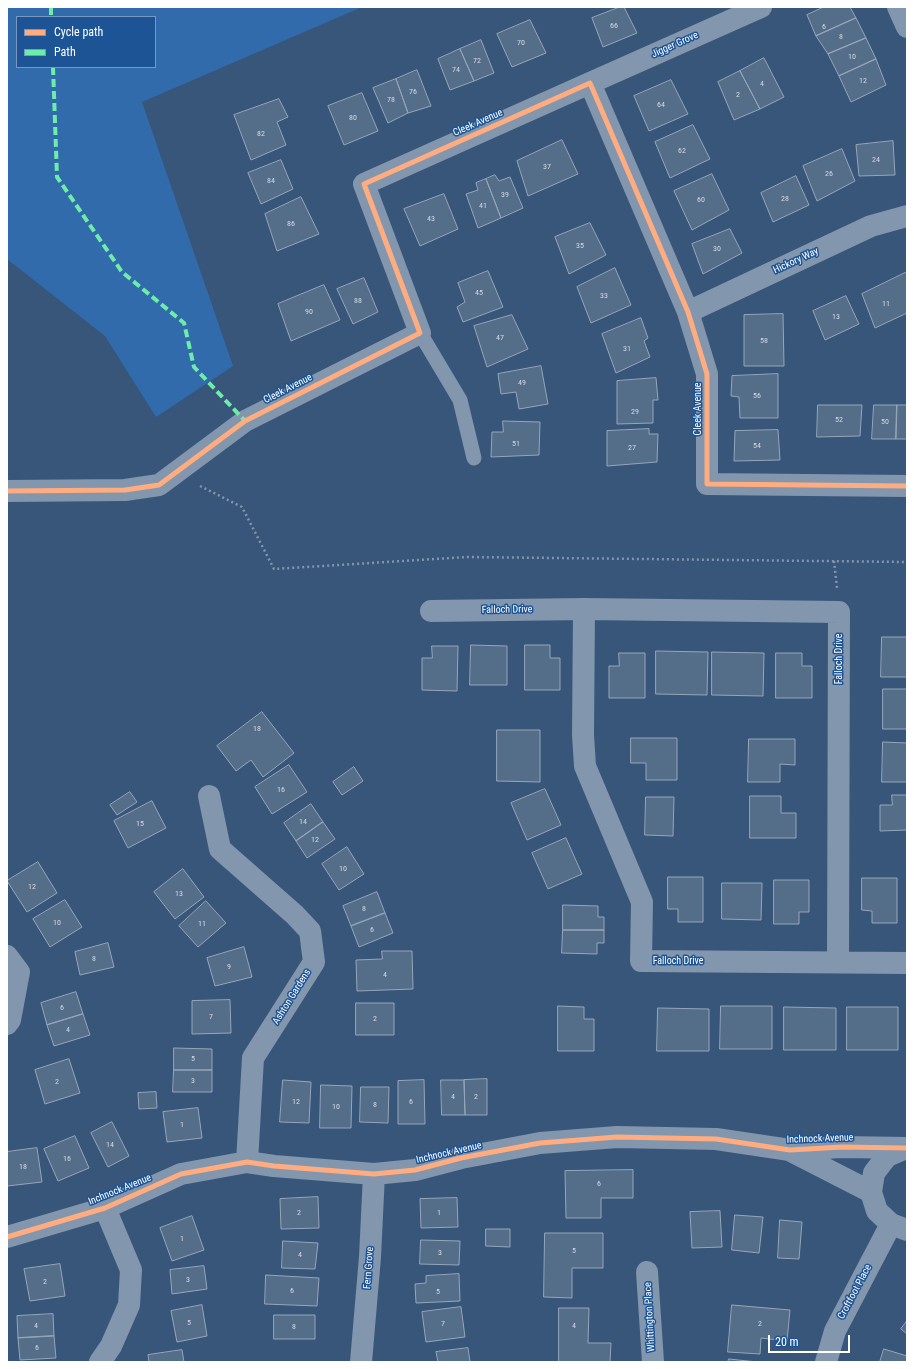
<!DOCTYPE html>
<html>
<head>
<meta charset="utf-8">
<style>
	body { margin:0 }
	#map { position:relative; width:914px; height:1369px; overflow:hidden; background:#38567a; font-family:"Roboto Condensed",sans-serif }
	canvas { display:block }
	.frame { position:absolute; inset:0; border:8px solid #fff; pointer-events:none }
	.legend { position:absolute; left:16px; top:16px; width:140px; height:52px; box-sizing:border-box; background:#1c5496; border:1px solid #7798c0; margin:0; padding:5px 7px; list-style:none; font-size:12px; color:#fff }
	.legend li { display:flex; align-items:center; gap:8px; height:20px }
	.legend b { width:20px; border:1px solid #7798c0 }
	.scale { position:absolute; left:768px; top:1335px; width:82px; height:18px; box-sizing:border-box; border:2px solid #fff; border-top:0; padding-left:5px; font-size:12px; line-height:14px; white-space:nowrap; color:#fff; -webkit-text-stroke:3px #1c5496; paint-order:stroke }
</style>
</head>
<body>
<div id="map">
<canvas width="914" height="1369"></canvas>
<div class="frame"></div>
<ul class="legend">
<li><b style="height:5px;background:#ffac80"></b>Cycle path</li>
<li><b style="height:5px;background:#6deda7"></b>Path</li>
</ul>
<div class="scale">20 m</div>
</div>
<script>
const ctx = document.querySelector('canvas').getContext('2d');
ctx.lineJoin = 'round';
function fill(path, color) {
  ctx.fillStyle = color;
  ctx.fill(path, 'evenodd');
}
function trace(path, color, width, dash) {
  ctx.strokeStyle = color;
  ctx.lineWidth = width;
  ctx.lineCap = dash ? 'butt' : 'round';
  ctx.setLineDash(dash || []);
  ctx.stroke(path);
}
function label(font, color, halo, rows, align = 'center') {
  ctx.font = font + ' "Roboto Condensed",sans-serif';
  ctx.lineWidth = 3;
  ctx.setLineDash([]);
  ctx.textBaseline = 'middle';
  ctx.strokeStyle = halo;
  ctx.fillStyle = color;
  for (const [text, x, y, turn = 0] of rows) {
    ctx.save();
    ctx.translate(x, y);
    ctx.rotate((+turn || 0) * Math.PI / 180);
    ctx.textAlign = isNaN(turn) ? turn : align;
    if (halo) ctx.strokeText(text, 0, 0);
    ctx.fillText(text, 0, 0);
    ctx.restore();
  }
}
fill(new Path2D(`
	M7 7H362L142 102 233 366 156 417 105 336 7 259ZM17 17H155V67H17Z`), '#316bac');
const building = new Path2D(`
	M620 7H624L637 33 603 47 592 18Z
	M824 7H850L856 18 816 36 807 15Z
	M856 18 866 38 828 54 816 36Z
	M530 20 546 53 512 67 497 34Z
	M866 38 876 59 839 76 828 54Z
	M481 40 494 73 474 81 460 49Z
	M460 49 474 81 450 90 438 59Z
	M764 58 784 97 760 109 740 71Z
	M876 59 886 85 851 102 839 76Z
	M417 70 431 106 408 113 396 79Z
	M740 71 760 109 734 120 718 82Z
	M396 79 408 113 388 123 373 88Z
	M671 80 688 114 649 131 634 96Z
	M362 93 378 131 344 145 328 106Z
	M279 99 288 117 277 122 286 145 251 160 234 115Z
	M693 125 710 159 670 178 655 142Z
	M562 140 578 174 528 196 517 161Z
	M893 141 895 175 859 176 856 145Z
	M842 149 855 181 817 201 803 166Z
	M281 160 293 189 261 204 248 173Z
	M712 174 729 210 692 230 674 191Z
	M495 175 499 181 510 177 523 208 501 218 486 179Z
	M796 176 809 205 773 222 761 193Z
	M486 179 501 218 478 228 466 194 478 190 476 183Z
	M444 194 458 229 420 246 404 209Z
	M301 197 319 234 277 251 265 214Z
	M590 223 606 255 569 274 555 237Z
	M730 229 742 253 703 274 692 244Z
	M615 268 631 305 591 323 577 287Z
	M488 271 503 307 463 322 457 307 465 302 458 283Z
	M907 272V313L875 328 862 294Z
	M364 278 378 312 353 324 337 289Z
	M324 285 340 320 291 341 278 304Z
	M846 296 859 324 825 340 813 311Z
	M783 314 784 366H744V315Z
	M512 315 528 349 487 367 474 326Z
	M641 318 648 338 644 341 650 357 616 373 602 334Z
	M541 366 548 404 519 409 516 392 501 394 498 374Z
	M778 374V418H740L739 397 731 396 732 376Z
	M656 378 658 400H653V423L617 424V381Z
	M818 405H862L860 436 817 437Z
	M874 405H897L896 439H872Z
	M897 405H907V439H896Z
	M503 421 540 422 539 455 491 457 492 432H503Z
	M649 429V434H658L657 462 607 466V431Z
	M778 430 780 460 734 461 735 431Z
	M882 637H907V677H881Z
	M471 645 507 646V685H470Z
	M525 645H550V658H560V690H525Z
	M432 646H458L457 691 422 690V658H432Z
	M656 651 708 652 707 695 656 694Z
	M712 652 764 653 763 696 712 695Z
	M619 653H645V698H609V666H619Z
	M776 653H802V666H812V698H776Z
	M883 689H907V729H883Z
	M262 712 294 753 263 777 251 760 236 771 217 746Z
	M497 730H540V782L497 781Z
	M631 738H677V780H646V763H631Z
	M749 739H795V765L780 764V782H748Z
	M883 742 907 743V782H882Z
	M289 765 307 792 272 814 255 787Z
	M354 767 363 781 342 795 333 782Z
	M545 789 561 825 527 840 511 803Z
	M130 792 137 802 117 815 110 805Z
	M892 795H907V830L880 831V805H892Z
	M750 796H781V813H796V838H750Z
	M646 797H674L673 836 645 835Z
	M152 801 166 828 128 848 114 821Z
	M311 804 323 822 296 841 284 823Z
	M323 822 335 839 307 858 296 841Z
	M566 838 582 874 548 889 532 853Z
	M347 847 364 874 339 890 322 864Z
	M38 862 57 893 27 912 7 881Z
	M183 869 204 897 175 919 154 892Z
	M668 877H703V922H678V909H668Z
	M862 878H897V923H872V911L862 910Z
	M774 880H809V912H799V924H774Z
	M722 883H762L761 920 722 919Z
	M377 892 385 913 351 926 343 906Z
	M65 900 82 927 50 947 33 919Z
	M206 901 226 923 198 947 179 926Z
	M563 905 598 906V917H604V930H563Z
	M385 913 393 933 359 947 351 926Z
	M563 930H604V943H597V954L562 953Z
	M108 943 114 967 80 975 75 952Z
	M244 947 252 977 215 986 207 958Z
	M382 951H412L413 989 357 991 356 960 382 959Z
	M76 992 83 1014 47 1025 41 1003Z
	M230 1000 231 1033 192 1034V1001Z
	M356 1003H394V1035H356Z
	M558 1006 584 1007V1019H594V1051H558Z
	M721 1006H772V1049H720Z
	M784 1007 836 1008V1050H784Z
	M847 1007H898V1050H847Z
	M658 1008 709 1009V1051H657Z
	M83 1014 90 1035 54 1046 47 1025Z
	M174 1048 212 1049V1070H174Z
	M69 1059 80 1093 45 1104 35 1070Z
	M174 1070H212V1092H173Z
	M487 1079V1115H465L464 1080Z
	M283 1080 311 1082 309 1123 280 1122Z
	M424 1080 425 1124H398V1081Z
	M441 1080H464L465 1115H442Z
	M321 1085 352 1086 351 1128H320Z
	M361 1087H389L388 1123 360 1122Z
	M156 1092 157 1108 139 1109 138 1093Z
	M198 1108 202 1138 167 1142 163 1112Z
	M112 1122 129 1156 108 1167 91 1133Z
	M75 1136 89 1168 58 1181 44 1149Z
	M37 1148 42 1182 7 1186V1152Z
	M633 1170V1198H601V1218H566L565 1171Z
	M318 1197 319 1228 281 1229 280 1199Z
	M457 1198 458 1227 421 1228 420 1199Z
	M720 1211 722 1247 692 1248 690 1212Z
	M735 1215 763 1217 759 1253 732 1250Z
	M192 1216 204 1250 172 1261 160 1228Z
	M780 1220 802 1222 799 1259 778 1258Z
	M486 1229H510V1247L486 1246Z
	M545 1233H603V1268H572V1298L544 1297Z
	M421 1240 460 1241 459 1265 420 1264Z
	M283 1241 318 1243 315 1269 282 1268Z
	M60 1264 65 1296 30 1301 24 1269Z
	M204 1266 207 1289 172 1294 170 1270Z
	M459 1274 460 1301 416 1303 415 1284 426 1283V1276Z
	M266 1275 319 1278 317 1306 265 1304Z
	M202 1305 207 1336 177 1342 171 1311Z
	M732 1305 790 1310 787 1341 761 1338 760 1354 728 1352Z
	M461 1307 465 1337 426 1342 422 1312Z
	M559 1308H589L588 1343H611L610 1362H559Z
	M53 1314 54 1336 18 1338 17 1316Z
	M274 1315H315V1339H274Z
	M907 1321V1334L901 1329Z
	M54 1336 56 1358 20 1360 18 1338Z
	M468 1348 470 1362H438L436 1352Z
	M884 1349 907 1356V1362H880Z
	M182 1350 184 1362H149L148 1355Z
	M729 1359 757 1362H728Z`);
fill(building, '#546d89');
trace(building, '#96a6ba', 1);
trace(new Path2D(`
	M200 486 242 507 274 569 467 557 907 562
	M834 561 837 588`), '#8296ad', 2.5, [2, 3]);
trace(new Path2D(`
	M420 333 460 400 474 458`), '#8296ad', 15);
trace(new Path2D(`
	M898 7 907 27
	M590 83 761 7
	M688 312 871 226 907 216
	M7 491 125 490 159 485 245 421 420 333 364 184 590 83 688 312 707 374V484L907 486
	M584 609 583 735 585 766 642 902 641 961 907 963
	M431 611 584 609 839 612 838 962
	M209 796 220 849 295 915 310 931 314 962 253 1058 247 1162
	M7 956 19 972 10 1020 7 1024
	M906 1148 887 1156 874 1173 871 1192 877 1211 891 1224 907 1230
	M791 1151 871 1192
	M7 1237 105 1208 181 1174 247 1162 274 1166 374 1174 415 1170 461 1158 540 1143 617 1137 716 1139 790 1150 842 1147 907 1148
	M647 1272 653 1362
	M100 1362 111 1346 129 1305 131 1270 105 1208
	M361 1362 370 1257 374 1174
	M826 1362 835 1331 891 1224`), '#8296ad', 22);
trace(new Path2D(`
	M51 7V17
	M53 67 57 177 122 272 184 323 194 367 245 421`), '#6deda7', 4, [8, 4]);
trace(new Path2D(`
	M7 491 125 490 159 485 245 421 420 333 364 184 590 83 688 312 707 374V484L907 486
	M7 1237 105 1208 181 1174 247 1162 274 1166 374 1174 415 1170 461 1158 540 1143 617 1137 716 1139 790 1150 842 1147 907 1148`), '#ffac80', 5);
label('8px', '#d4dae2', null, [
	["66",614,26],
	["6",824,27],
	["8",841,37],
	["70",521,43],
	["10",852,57],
	["72",477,61],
	["74",456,70],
	["12",863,81],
	["4",762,84],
	["76",413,92],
	["2",738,95],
	["78",391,100],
	["64",661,105],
	["80",353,118],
	["82",261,134],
	["62",682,151],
	["24",876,160],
	["37",547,167],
	["26",829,174],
	["84",271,181],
	["39",505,195],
	["28",785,199],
	["60",701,200],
	["41",483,206],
	["43",431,219],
	["86",291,224],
	["35",580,246],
	["30",717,249],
	["45",479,293],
	["33",604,296],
	["88",358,301],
	["11",886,304],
	["90",309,312],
	["13",836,317],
	["47",500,338],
	["58",764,341],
	["31",627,349],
	["49",522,383],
	["56",757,396],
	["29",635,412],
	["52",839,420],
	["50",885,422],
	["51",516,444],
	["54",757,446],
	["27",632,448],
	["18",257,729],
	["16",281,790],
	["14",303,822],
	["15",140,824],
	["12",315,840],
	["10",343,869],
	["12",32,887],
	["13",179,894],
	["8",364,909],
	["10",57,923],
	["11",202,924],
	["6",372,930],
	["8",94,959],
	["9",229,967],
	["4",385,975],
	["6",62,1008],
	["7",211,1017],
	["2",375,1019],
	["4",68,1030],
	["5",193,1059],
	["3",193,1081],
	["2",57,1082],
	["4",453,1097],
	["2",476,1097],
	["12",296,1102],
	["6",411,1102],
	["8",375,1105],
	["10",336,1107],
	["1",182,1125],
	["14",110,1145],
	["16",67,1159],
	["18",23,1167],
	["6",599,1184],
	["2",299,1213],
	["1",439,1213],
	["1",182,1239],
	["5",574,1251],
	["3",440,1253],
	["4",300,1255],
	["3",188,1280],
	["2",45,1282],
	["6",292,1291],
	["5",438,1292],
	["5",189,1323],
	["7",443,1324],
	["2",760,1324],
	["4",36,1326],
	["4",574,1326],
	["8",294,1327],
	["6",37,1348]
]);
label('10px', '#fff', '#1c5496', [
	["Jigger Grove",675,45,-24],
	["Cleek Avenue",478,123,-24],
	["Hickory Way",796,261,-25],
	["Cleek Avenue",288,389,-27],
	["Cleek Avenue",698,409,-90],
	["Falloch Drive",507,610,-1],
	["Falloch Drive",839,659,-90],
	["Falloch Drive",678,961],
	["Ashton Gardens",292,997,-58],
	["Inchnock Avenue",820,1139,-2],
	["Inchnock Avenue",449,1153,-13],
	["Inchnock Avenue",120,1190,-22],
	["Fern Grove",369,1268,-86],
	["Croftfoot Place",855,1292,-62],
	["Whittington Place",650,1317,-93]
]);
</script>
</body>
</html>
